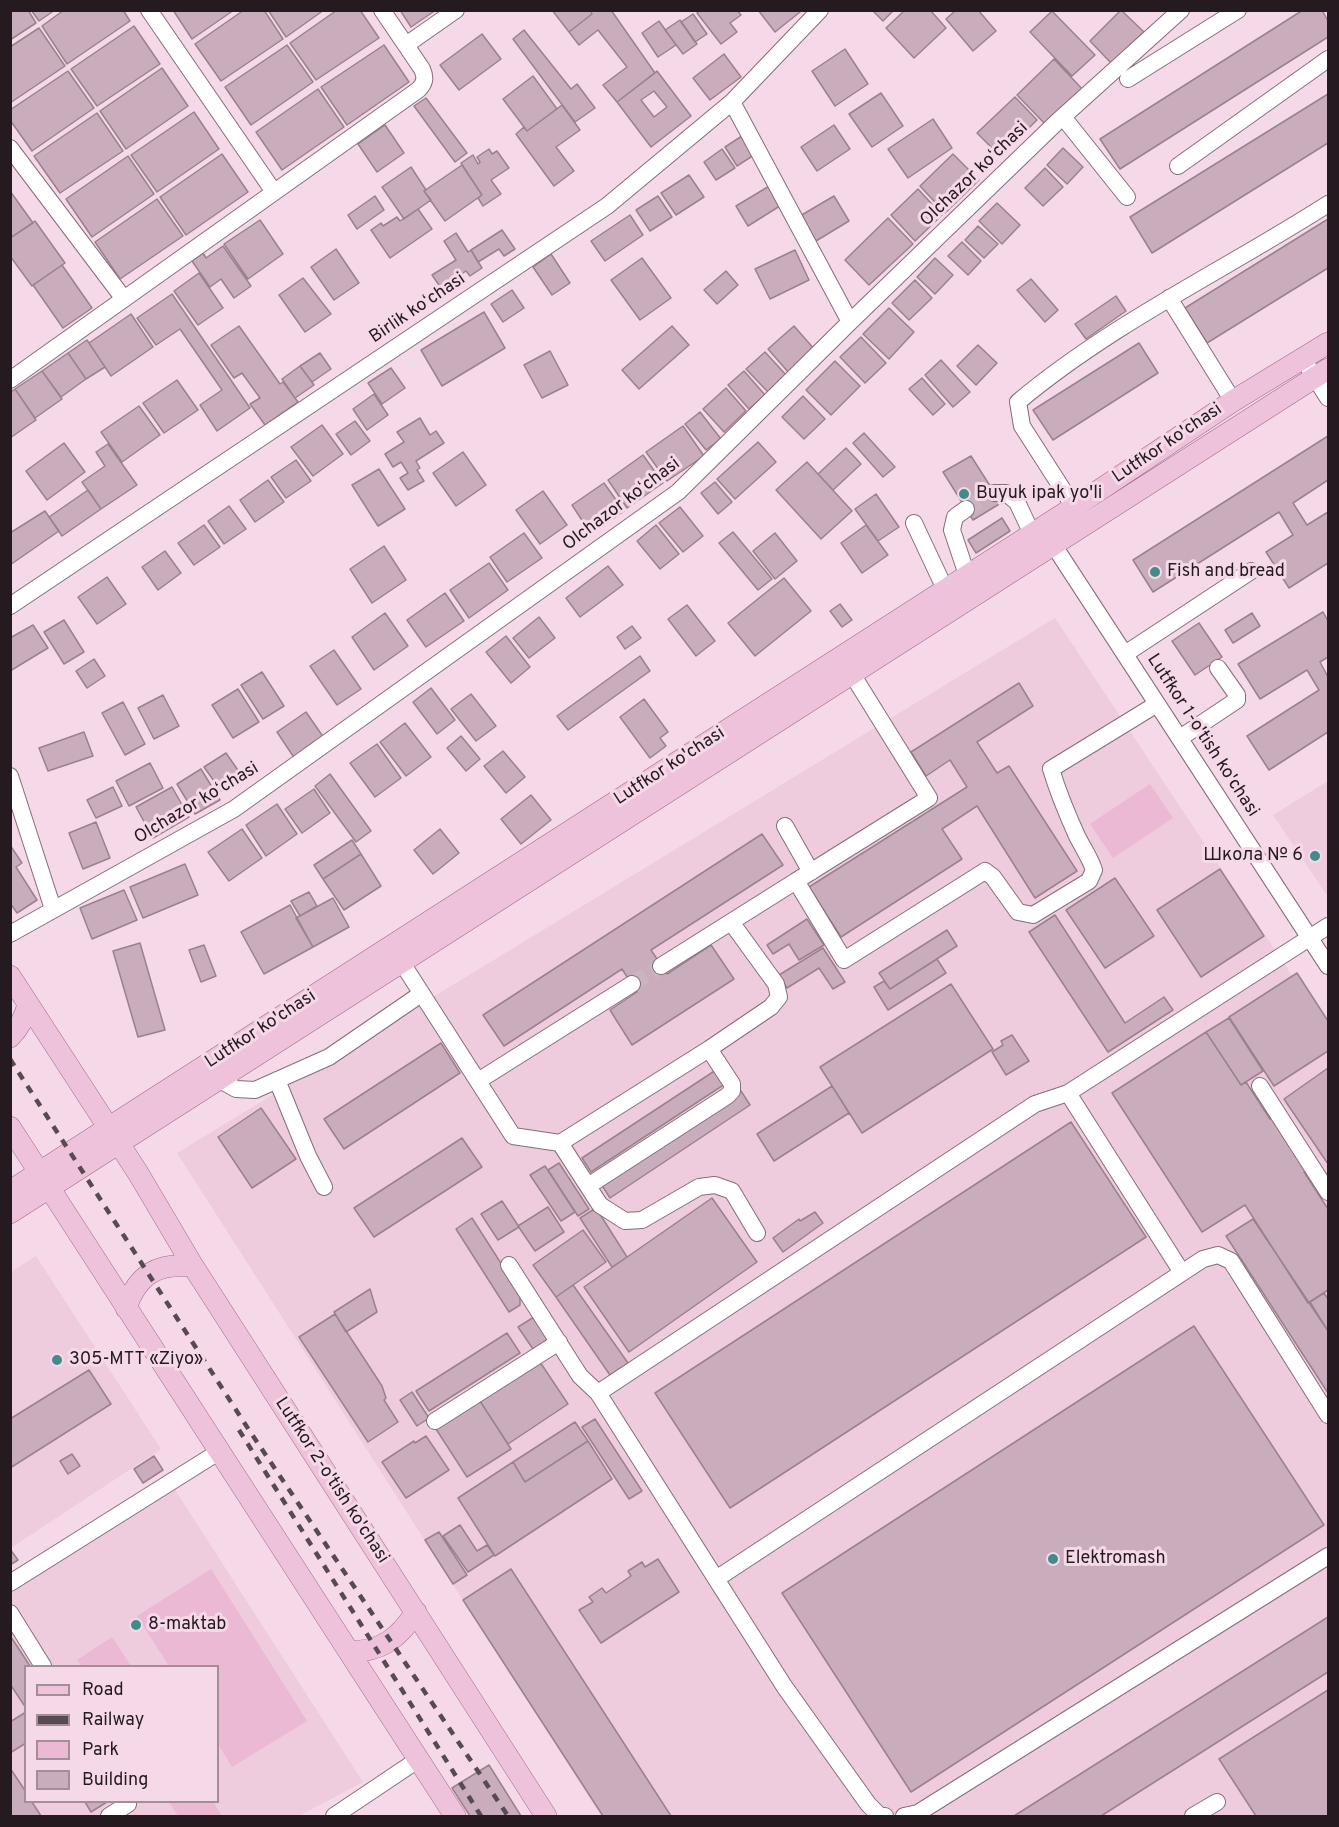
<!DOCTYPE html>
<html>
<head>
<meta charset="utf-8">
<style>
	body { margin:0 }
	#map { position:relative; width:1339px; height:1827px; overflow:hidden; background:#f6d9e8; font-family:Overpass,sans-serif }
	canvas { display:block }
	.frame { position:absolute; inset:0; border:12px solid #241a20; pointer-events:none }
	.legend { position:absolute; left:24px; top:1665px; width:195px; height:138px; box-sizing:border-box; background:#f6d9e8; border:2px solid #a28d98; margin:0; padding:8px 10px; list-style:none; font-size:18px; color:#241a20 }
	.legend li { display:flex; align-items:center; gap:12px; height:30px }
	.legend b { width:30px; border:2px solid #a28d98 }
</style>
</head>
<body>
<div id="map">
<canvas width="1339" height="1827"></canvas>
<div class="frame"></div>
<ul class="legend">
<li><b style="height:8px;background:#edc2da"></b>Road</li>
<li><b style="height:8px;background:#584a52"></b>Railway</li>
<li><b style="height:16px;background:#ebb9d4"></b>Park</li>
<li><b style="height:16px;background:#c9adbc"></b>Building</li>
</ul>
</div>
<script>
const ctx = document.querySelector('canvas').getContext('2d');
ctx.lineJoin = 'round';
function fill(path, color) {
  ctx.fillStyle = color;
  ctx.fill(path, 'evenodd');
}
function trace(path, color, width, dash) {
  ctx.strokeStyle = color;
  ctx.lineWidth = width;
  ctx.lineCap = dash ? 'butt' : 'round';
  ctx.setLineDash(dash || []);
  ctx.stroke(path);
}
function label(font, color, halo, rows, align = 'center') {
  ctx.font = font + ' Overpass,sans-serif';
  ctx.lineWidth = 6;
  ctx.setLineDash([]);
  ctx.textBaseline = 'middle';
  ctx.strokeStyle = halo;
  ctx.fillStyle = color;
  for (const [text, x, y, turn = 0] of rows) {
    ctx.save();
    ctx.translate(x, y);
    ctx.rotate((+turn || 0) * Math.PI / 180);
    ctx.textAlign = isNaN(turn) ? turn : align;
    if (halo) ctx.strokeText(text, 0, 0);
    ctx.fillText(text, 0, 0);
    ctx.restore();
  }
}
fill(new Path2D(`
	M1055 618 1328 1030V1816H601L177 1153Z
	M1328 781V897L1273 815Z
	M36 1256 161 1449 11 1548V1272Z
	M172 1485 363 1782 299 1816H11V1583ZM26 1666H218V1802H26Z`), '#efcbde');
fill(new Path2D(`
	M1150 784 1173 818 1113 858 1090 824Z
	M211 1569 307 1721 232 1767 218 1744V1666H169L137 1616Z
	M112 1637 131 1666H82L77 1660Z
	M169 1802H213L222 1816H178Z`), '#ebb9d4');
const building = new Path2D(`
	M10 10H28L36 23 10 40Z
	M31 10H55L39 21Z
	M64 10H123L130 21 67 64 42 26Z
	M173 10H234L192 39Z
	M244 10H264L283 39 221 81 195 44Z
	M268 10H324L286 37Z
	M337 10H360L379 38 316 80 290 43Z
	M400 10H436L411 27Z
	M552 10H590L592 14 569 32Z
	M590 10H611L655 73 617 102 603 85 627 67 598 30 579 45 569 32 592 14Z
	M700 10H737L741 15 730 23 737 32 721 44 697 13Z
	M758 10H799L800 12 775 32Z
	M872 10H894L883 21Z
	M905 10H930L946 28 914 58 886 28Z
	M956 10H978L996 31 973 51 946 19Z
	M1121 10 1144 32 1111 63 1090 41Z
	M1303 10H1322L1328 21V37L1120 169 1100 139Z
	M1052 11 1095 55 1072 76 1030 32Z
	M693 14 707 34 695 42 681 22Z
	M680 20 697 44 683 54 665 30Z
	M659 21 676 45 658 57 642 33Z
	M134 26 160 64 97 106 71 69Z
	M39 28 65 66 10 103V47Z
	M524 30 571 89 577 84 595 108 575 122 513 39Z
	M482 34 501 59 459 90 440 65Z
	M287 45 313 82 251 125 225 87Z
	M384 45 409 82 347 125 321 87Z
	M845 49 868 84 835 106 812 71Z
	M724 54 741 77 710 100 693 78Z
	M1054 59 1084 91 1047 126 1017 95Z
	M162 68 188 106 126 149 100 111Z
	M68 71 94 108 32 151 10 120V110Z
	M657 71 691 116 651 147 617 102ZM654 91 667 107 654 117 641 100Z
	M533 76 557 109 527 131 503 99Z
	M318 89 344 127 282 170 256 132Z
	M881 93 903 126 872 147 849 114Z
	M1328 94V143L1152 253 1130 217Z
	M1015 97 1037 120 1000 156 977 133Z
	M426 98 467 153 455 162 414 106Z
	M562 105 580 130 556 147 574 171 554 186 516 134 524 127 527 131Z
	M194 112 219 149 157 192 131 155Z
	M97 113 123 151 60 193 34 156Z
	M933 119 952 148 908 178 888 149Z
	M385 125 404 153 377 172 358 144Z
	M834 125 850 149 817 171 801 147Z
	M745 134 757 153 737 166 725 147Z
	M1063 148 1083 167 1067 184 1047 165Z
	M489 149 492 154 497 151 509 168 491 180 501 194 483 206 478 198 482 195 461 163 473 155 478 164 480 162 477 157Z
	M722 149 735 168 716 180 704 162Z
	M222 154 248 192 186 235 160 197Z
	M953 154 979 180 945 213 920 186Z
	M128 156 154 194 92 237 66 199Z
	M462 165 482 195 445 221 424 191Z
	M411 167 426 190 424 191 431 200 404 219 382 187Z
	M1045 168 1063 187 1043 206 1025 188Z
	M689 175 704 197 676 215 661 193Z
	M771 185 783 204 748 226 736 206Z
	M918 189 942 215 915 241 891 215Z
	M10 191 33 223 10 238Z
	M375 196 384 210 357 229 348 215Z
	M658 196 672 217 650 231 636 210Z
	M834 196 849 221 816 241 800 216Z
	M157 199 183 236 120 279 95 242Z
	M997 203 1020 225 1002 244 979 221Z
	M418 209 432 229 390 258 371 230 381 223 383 226 397 217 400 221Z
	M630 215 643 235 605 261 591 241Z
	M888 218 913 244 869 285 845 260Z
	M1328 219V268L1207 343 1185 308Z
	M260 220 283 254 248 279 224 244Z
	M35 221 65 263 32 286 10 256V238Z
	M978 226 998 244 984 258 965 240Z
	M502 230 515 249 504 256 499 249 478 262 471 250Z
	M456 233 468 252 471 250 482 268 470 276 466 271 441 288 432 275 456 260 444 241Z
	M962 242 981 261 968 275 948 256Z
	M223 246 251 286 234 298 221 279 210 287 192 261 203 253 206 258Z
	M336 249 359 283 334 300 311 267Z
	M795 250 809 280 770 299 755 269Z
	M551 254 570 283 552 295 533 267Z
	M642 258 671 298 640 320 611 280Z
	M935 258 953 275 935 294 917 277Z
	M62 265 92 308 63 328 33 285Z
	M726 271 738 285 717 304 704 290Z
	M199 273 223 308 198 325 174 291Z
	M303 278 331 314 305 332 279 295Z
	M1031 279 1058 310 1045 322 1017 290Z
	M915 280 932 298 909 320 892 303Z
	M512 290 524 308 503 322 491 304Z
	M172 294 250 408 217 431 200 405 222 390 180 329 156 345 137 318Z
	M1116 296 1126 311 1086 339 1075 324Z
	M889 308 914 332 889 359 863 334Z
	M484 312 505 348 442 386 421 350Z
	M131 314 153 347 111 376 89 343Z
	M239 326 280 384 283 382 298 402 265 425 250 404 260 398 242 373 234 378 211 345Z
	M672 326 689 345 639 389 622 370Z
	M794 326 815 350 789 373 768 349Z
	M861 337 886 363 865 383 840 357Z
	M87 340 105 367 86 379 68 353Z
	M1139 343 1158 373 1053 440 1033 410Z
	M978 345 997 363 976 385 957 366Z
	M550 351 568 385 542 398 524 365Z
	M765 352 787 376 768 392 746 369Z
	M68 353 86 379 61 397 42 371Z
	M320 353 331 369 312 382 300 366Z
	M941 360 970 392 953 407 925 375Z
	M835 361 860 386 831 415 806 390Z
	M300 366 314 385 295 398 282 379Z
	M391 368 405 388 382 404 368 383Z
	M42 371 62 399 35 418 15 389Z
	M744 371 765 395 749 409 728 385Z
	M922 378 945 404 933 415 909 389Z
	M177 380 198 410 164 433 143 403Z
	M726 388 746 411 724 432 703 409Z
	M15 389 36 420 10 438V393Z
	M374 394 388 415 367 430 353 409Z
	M803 396 825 419 804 439 782 417Z
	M139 406 160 435 122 462 101 432Z
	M700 412 721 439 706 450 685 424Z
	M420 418 430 435 436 431 444 443 416 461 420 468 417 470 424 481 408 490 400 478 408 473 401 462 393 467 385 454 404 442 397 432Z
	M355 421 370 441 351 455 336 434Z
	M322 425 343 454 313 476 291 447Z
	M683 426 704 456 667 481 646 452Z
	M864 433 895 467 883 477 853 443Z
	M1328 436V480L1293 503 1307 525 1328 512V563L1289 588 1266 552 1293 535 1279 512 1153 592 1133 560Z
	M758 442 776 462 735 499 717 479Z
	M64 443 85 472 47 500 26 471Z
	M108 444 137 485 101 509 82 482 105 466 96 452Z
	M846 448 861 464 833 490 818 474Z
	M463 452 486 485 456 506 433 473Z
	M643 455 663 483 627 508 608 480Z
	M971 456 1001 503 973 520 943 472Z
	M296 460 311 481 286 498 271 477Z
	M807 462 852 511 821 539 776 490Z
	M379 469 405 509 378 526 352 485Z
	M268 480 284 502 255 522 240 500Z
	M715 482 732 502 718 514 701 493Z
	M604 483 624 511 591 534 572 505Z
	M88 490 101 509 62 536 49 517Z
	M543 491 567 525 540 544 516 510Z
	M876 494 899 527 878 541 855 509Z
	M229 506 246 529 224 544 208 521Z
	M680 507 703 536 683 552 659 523Z
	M45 511 59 531 10 565V533Z
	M1002 518 1010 531 976 553 968 540Z
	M204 525 220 547 194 565 178 543Z
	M656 525 679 554 660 569 637 541Z
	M866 525 888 555 862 573 841 543Z
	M733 532 772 579 758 590 719 543Z
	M524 533 542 558 507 582 490 557Z
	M775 533 797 561 775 579 753 551Z
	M384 546 406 580 372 603 350 569Z
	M165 551 181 573 158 590 142 567Z
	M489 563 508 590 469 618 450 590Z
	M608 566 623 585 580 617 566 598Z
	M107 577 126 604 97 624 78 597Z
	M784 578 811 611 755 656 728 623Z
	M445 593 464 621 426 647 407 620Z
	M840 604 852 620 842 627 830 611Z
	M687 605 715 641 696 656 668 619Z
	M1323 612 1328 621V657L1320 662 1328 677V732L1269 770 1247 736 1319 690 1307 670 1260 699 1238 664Z
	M385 613 408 646 374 670 352 637Z
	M1252 613 1260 626 1233 643 1225 630Z
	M539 617 555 638 529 658 513 638Z
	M64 620 84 652 64 664 44 632Z
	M1199 623 1222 657 1195 675 1172 641Z
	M33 625 48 648 10 671V638Z
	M632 626 641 638 625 649 617 637Z
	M506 636 530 667 511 683 486 652Z
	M334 650 361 689 337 705 310 666Z
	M640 656 650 671 568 730 557 716Z
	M94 659 105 676 87 688 76 671Z
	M262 672 284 706 263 719 241 685Z
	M1019 683 1033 706 977 742 997 773 1009 766 1077 871 1035 898 977 806 942 829 962 859 841 937 809 887 967 787 950 760 926 776 911 752Z
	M431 688 455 720 437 734 413 702Z
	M238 689 259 722 233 738 212 705Z
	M471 694 496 726 476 741 451 709Z
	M163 695 179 726 154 739 138 708Z
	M644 699 668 732 660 738 666 746 650 758 620 717Z
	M123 702 145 744 125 755 102 713Z
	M306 712 324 738 295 759 277 732Z
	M405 723 431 757 406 776 380 742Z
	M84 732 93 756 48 771 39 748Z
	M461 736 480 759 466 771 447 748Z
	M377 744 401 778 375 797 350 763Z
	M503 751 525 777 506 793 484 766Z
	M226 753 242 776 221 791 204 767Z
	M150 763 163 788 129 806 116 781Z
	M201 769 220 800 195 814 177 784Z
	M330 774 371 831 356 842 315 786Z
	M113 787 122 806 96 818 87 800Z
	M172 787 189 817 153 838 136 807Z
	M314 789 330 813 302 833 285 809Z
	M531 795 551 820 521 844 501 819Z
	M277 804 297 834 266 856 246 825Z
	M96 822 110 858 83 869 69 833Z
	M242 829 262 858 229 881 208 852Z
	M440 829 459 853 433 874 414 850Z
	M762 834 783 865 651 950 667 974 711 945 734 979 632 1045 610 1010 637 992 622 969 504 1046 483 1015Z
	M352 840 361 854 323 879 314 865Z
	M10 845 22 863 16 867 37 900 17 913 10 903Z
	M361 854 381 886 344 910 323 879Z
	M185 864 198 895 143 918 130 887Z
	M1220 869 1264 936 1201 977 1157 910Z
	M1115 878 1154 936 1105 968 1066 910Z
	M124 890 137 920 92 939 80 908Z
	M309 892 317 906 300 916 291 901Z
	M333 898 349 927 313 947 296 918Z
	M290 905 313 947 264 974 241 932Z
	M1055 915 1125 1023 1164 997 1173 1010 1108 1052 1029 932Z
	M807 919 824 945 799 960 789 944 773 954 767 945Z
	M947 930 957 946 890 989 879 973Z
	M140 943 165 1030 138 1037 113 951Z
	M204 945 216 976 201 982 189 950Z
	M823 948 845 982 833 989 819 968 787 988 779 975Z
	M937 959 946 973 888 1010 874 987 884 981 890 989Z
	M1297 973 1328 1021V1051L1274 1086 1229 1017Z
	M951 984 993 1049 862 1133 820 1067Z
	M1229 1018 1263 1071 1241 1085 1206 1032Z
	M1206 1032 1241 1085 1246 1082 1270 1119 1275 1116 1309 1169 1304 1172 1328 1209V1290L1308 1303 1245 1205 1202 1232 1112 1093Z
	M1012 1035 1029 1061 1006 1075 992 1052 1003 1045 1001 1041Z
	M441 1043 460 1073 344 1149 324 1119Z
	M719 1068 728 1082 591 1172 582 1158Z
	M1328 1068V1164L1284 1099Z
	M832 1086 849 1113 774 1161 757 1134Z
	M741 1091 750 1105 610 1198 601 1184Z
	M261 1108 296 1159 252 1188 218 1137Z
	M1071 1122 1146 1237 730 1508 655 1393Z
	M462 1138 482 1167 374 1237 354 1208Z
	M559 1163 589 1209 578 1216 548 1170Z
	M545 1166 575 1212 561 1221 530 1175Z
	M712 1198 757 1262 629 1352 584 1287Z
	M502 1201 519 1227 498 1240 481 1214Z
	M548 1207 564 1232 535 1251 518 1226Z
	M596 1208 627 1257 612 1267 580 1218Z
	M815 1212 823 1223 783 1252 773 1238 799 1219 800 1221Z
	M472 1218 520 1293V1305L509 1312 456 1229Z
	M1253 1219 1328 1331V1393L1226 1236Z
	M583 1230 606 1262 556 1297 533 1265Z
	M573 1285 628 1363 610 1375 556 1297Z
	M370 1289 377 1312 346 1332 334 1312Z
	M1324 1293 1328 1299V1331L1310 1302Z
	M335 1314 382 1386 386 1398 384 1400 398 1422 368 1442 299 1337Z
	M534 1317 549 1339 533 1349 518 1327Z
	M1194 1326 1324 1525 911 1792 782 1593Z
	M507 1333 520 1353 429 1411 416 1391Z
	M540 1362 568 1404 508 1444 480 1401Z
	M89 1370 111 1404 10 1468V1419Z
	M412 1392 429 1418 417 1426 400 1400Z
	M480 1401 511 1449 467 1477 436 1429Z
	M595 1419 642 1491 629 1499 582 1427Z
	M575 1422 588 1441 525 1482 513 1462Z
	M426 1436 449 1470 406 1498 382 1462 414 1441 415 1443Z
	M588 1441 612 1479 495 1556 458 1498 513 1462 525 1482Z
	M72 1454 80 1466 68 1474 60 1461Z
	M154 1456 163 1470 143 1483 134 1469Z
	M460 1525 477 1551 487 1545 494 1555 468 1572 443 1536Z
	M439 1532 467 1575 453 1584 425 1540Z
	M10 1549 18 1560 10 1565Z
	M658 1559 679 1592 601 1643 579 1610 593 1602 589 1597 602 1588 606 1593 631 1576 628 1571 642 1562 645 1567Z
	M511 1569 671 1816H603L463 1600Z
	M1328 1617V1672L1101 1816H1014Z
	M11 1637 30 1666H26V1708L10 1684Z
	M1328 1690V1816H1256L1219 1759Z
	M26 1712V1743L10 1753V1722Z
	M489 1765 521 1816H470L452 1788Z
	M10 1768 26 1792V1802H32L41 1816H10Z
	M85 1802H107L91 1812Z`);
fill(building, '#c9adbc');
trace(building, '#9b808e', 1.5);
trace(new Path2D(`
	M966 509 994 493
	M632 984 661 966`), '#ccb3c0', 16, [16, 8]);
const minor = new Path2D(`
	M149 10 274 192
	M406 45 456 10
	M1128 79 1238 10
	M732 102 850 322
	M1063 117 1127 197
	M10 148 124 299
	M1178 166 1328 59
	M1169 298 1233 401
	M1303 359 1328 398
	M10 380 418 90C425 83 426 78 422 69L382 10
	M994 493H1006L1017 502 1032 534
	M1074 507 1022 426 1018 402C1112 323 1225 270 1328 204
	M966 509 955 517 952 530 967 575
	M914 523 945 589
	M1047 535 1328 966
	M10 606 607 206 732 102 820 10
	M1125 654 1251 571
	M852 674 929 798 796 881 844 960 985 871 993 877 1018 912 1033 915 1089 881 1094 870C1090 858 1083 848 1077 836 1067 814 1058 792 1051 769L1157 704
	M1180 738 1237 700V695L1218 668
	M10 776 53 909
	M785 826 811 872
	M10 934 234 809 678 492 850 322 1057 122 1181 10
	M395 952 513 1136 560 1143 600 1205 625 1221 642 1220 699 1187 715 1185 732 1191 757 1233
	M661 966 796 881
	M218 1079 236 1089 255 1090 329 1057 421 994
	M277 1080 308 1156 324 1187
	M478 1081 632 984
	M1260 1086 1328 1192
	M1068 1093 1181 1271
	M560 1143 709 1049 771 1007 779 997 776 984 731 922
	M588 1186 727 1096 732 1091V1084L709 1049
	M509 1265 580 1376 598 1393
	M435 1421 559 1342
	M716 1579 1203 1259 1218 1255 1231 1261 1328 1415
	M10 1583 220 1451
	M10 1613 43 1666
	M109 1816 128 1804 127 1802
	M334 1816 419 1759
	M885 1816H880L868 1804 784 1686 598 1393 1035 1104 1068 1093 1328 926
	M904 1816 918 1813 1328 1556
	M1193 1816 1217 1802`);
const major = new Path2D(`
	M10 976 138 1173 193 1266 546 1816
	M10 1037C20 1027 25 1017 28 1004
	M10 1127 455 1816
	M10 1191 1074 507 1233 401 1328 343
	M10 1213 1328 369
	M126 1308C138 1274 157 1263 193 1266
	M349 1652C382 1651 398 1639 416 1612`);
trace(minor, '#856c7a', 18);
trace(major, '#9f6d89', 22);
trace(minor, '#fff', 16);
trace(major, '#edc2da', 21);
trace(new Path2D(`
	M10 1059 249 1430 508 1816
	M239 1430 481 1816`), '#584a52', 4.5, [8, 8]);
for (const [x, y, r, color] of [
	[964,494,6,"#438b8b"],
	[1155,572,6,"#438b8b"],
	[1315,856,6,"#438b8b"],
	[57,1360,6,"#438b8b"],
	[1053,1559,6,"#438b8b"],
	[136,1625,6,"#438b8b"]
]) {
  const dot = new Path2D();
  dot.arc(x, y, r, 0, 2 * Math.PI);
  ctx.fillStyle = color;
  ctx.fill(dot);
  trace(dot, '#f6d9e8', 2);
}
label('18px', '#241a20', '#f6d9e8', [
	["Olchazor koʻchasi",975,175,-44],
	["Birlik koʻchasi",418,309,-34],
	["Lutfkor ko'chasi",1168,444,-34],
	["Olchazor koʻchasi",622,505,-37],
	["Lutfkor 1-o'tish ko'chasi",1202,736,57],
	["Lutfkor ko'chasi",670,767,-33],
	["Olchazor koʻchasi",197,804,-31],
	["Lutfkor ko'chasi",261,1030,-33],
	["Lutfkor 2-o'tish ko'chasi",331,1481,57]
]);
label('18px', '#241a20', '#f6d9e8', [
	["Buyuk ipak yo'li",976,494],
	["Fish and bread",1167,572],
	["Школа № 6",1303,856,"right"],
	["305-MTT «Ziyo»",69,1360],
	["Elektromash",1065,1559],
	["8-maktab",148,1625]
], 'left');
</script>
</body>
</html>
